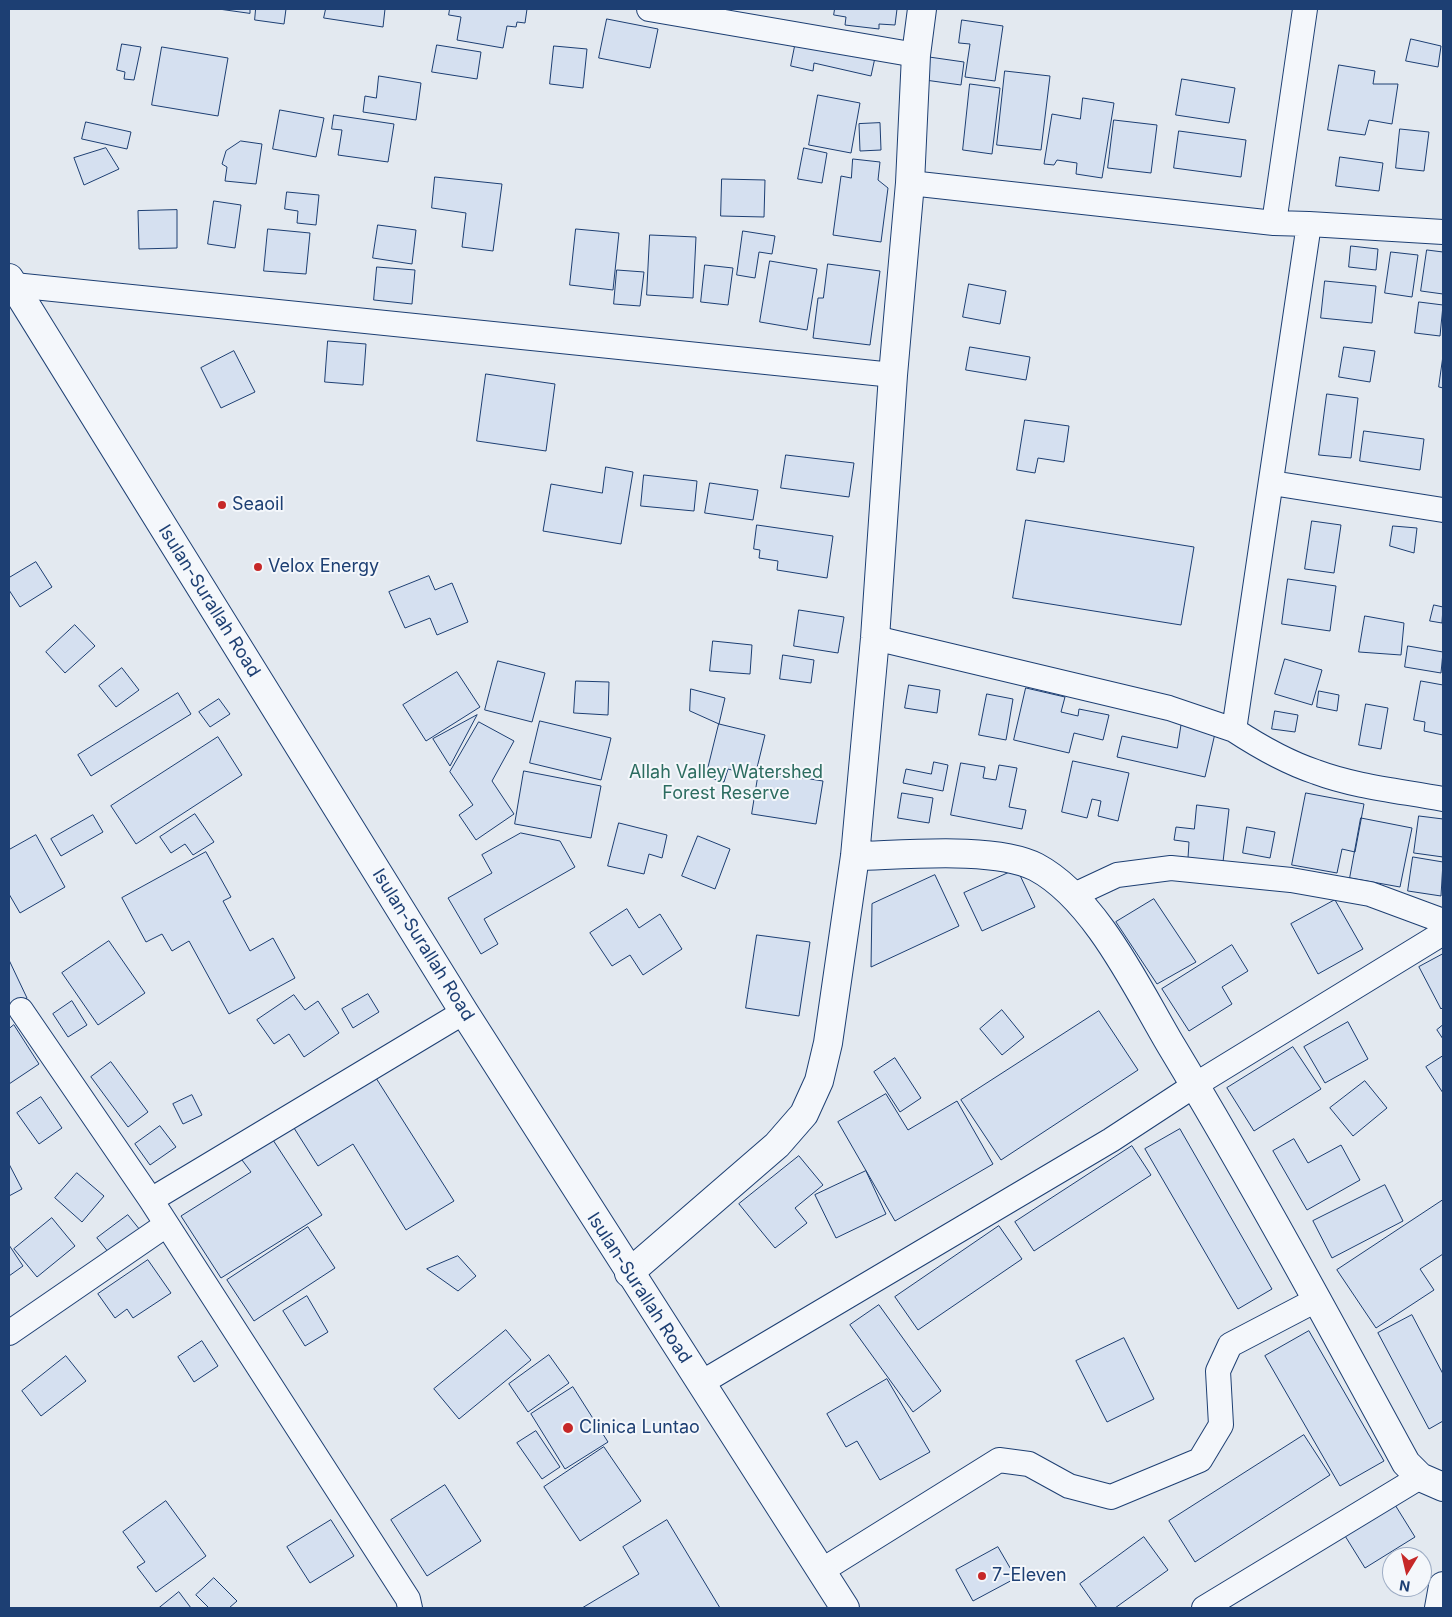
<!DOCTYPE html>
<html>
<head>
<meta charset="utf-8">
<style>
	body { margin:0 }
	#map { position:relative; width:1452px; height:1617px; overflow:hidden; background:#f4f7fb; font-family:Inter,sans-serif }
	canvas { display:block }
	.frame { position:absolute; inset:0; border:10px solid #1d3f73; pointer-events:none }
	.north { position:absolute; left:1382px; top:1547px; width:50px; height:50px; box-sizing:border-box; background:#f4f7fb; border:1px solid #9eadc5; border-radius:50%; rotate:189deg; font-size:14px; font-weight:700; line-height:20px; text-align:center; color:#1d3f73 }
	.north::after { content:''; display:block; margin:auto; width:18px; height:22px; background:#c62828; clip-path:polygon(50% 0,100% 100%,50% 72%,0 100%) }
</style>
</head>
<body>
<div id="map">
<canvas width="1452" height="1617"></canvas>
<div class="frame"></div>
<div class="north">N</div>
</div>
<script>
const ctx = document.querySelector('canvas').getContext('2d');
ctx.lineJoin = 'round';
function fill(path, color) {
  ctx.fillStyle = color;
  ctx.fill(path, 'evenodd');
}
function trace(path, color, width, dash) {
  ctx.strokeStyle = color;
  ctx.lineWidth = width;
  ctx.lineCap = dash ? 'butt' : 'round';
  ctx.setLineDash(dash || []);
  ctx.stroke(path);
}
function label(font, color, halo, rows, align = 'center') {
  ctx.font = font + ' Inter,sans-serif';
  ctx.lineWidth = 4;
  ctx.setLineDash([]);
  ctx.textBaseline = 'middle';
  ctx.strokeStyle = halo;
  ctx.fillStyle = color;
  for (const [text, x, y, turn = 0] of rows) {
    ctx.save();
    ctx.translate(x, y);
    ctx.rotate((+turn || 0) * Math.PI / 180);
    ctx.textAlign = isNaN(turn) ? turn : align;
    if (halo) ctx.strokeText(text, 0, 0);
    ctx.fillText(text, 0, 0);
    ctx.restore();
  }
}
const green = new Path2D(`
	M9 9H1443V1608H9ZM1392 1557H1422V1587H1392Z`);
fill(green, '#e3e9f0');
trace(green, '#687fa3', 1);
const building = new Path2D(`
	M219 9H250V13Z
	M256 9H286L284 24 255 20Z
	M326 9H385L383 27 324 18Z
	M450 9H527L525 23 517 22 516 27 507 26 503 48 457 40 461 17 449 15Z
	M835 9H897L895 25 879 24V29L845 25 846 17 834 15Z
	M607 19 658 29 650 68 599 58Z
	M962 20 1003 26 995 81 965 77 970 44 959 43Z
	M797 36 876 53 871 76 814 63 813 71 791 66Z
	M1411 39 1441 46 1438 67 1406 61Z
	M122 44 141 47 134 80 124 79 125 72 117 70Z
	M437 45 481 52 477 79 432 72Z
	M554 46 587 49 583 88 550 84Z
	M162 47 228 58 218 116 152 105Z
	M929 57 964 62 961 85 925 80Z
	M1339 65 1375 71 1373 84H1398L1392 124 1369 120 1365 135 1328 130Z
	M1005 71 1050 76 1041 150 997 145Z
	M379 76 421 83 416 120 363 112 365 96 376 98Z
	M1182 79 1235 88 1229 123 1176 115Z
	M970 84 1000 88 992 154 963 150Z
	M818 95 860 103 851 153 809 145Z
	M1083 98 1114 103 1102 178 1076 174 1077 163 1057 160 1054 165 1044 164 1052 114 1080 119Z
	M280 110 324 118 316 157 273 149Z
	M334 115 394 124 388 162 338 155 342 130 332 129Z
	M1114 120 1157 125 1151 173 1108 168Z
	M86 122 131 132 127 149 82 139Z
	M880 123 881 150 860 151 859 124Z
	M1400 129 1429 132 1424 171 1396 168Z
	M1179 131 1246 140 1241 177 1174 168Z
	M241 141 262 144 256 184 225 181 227 167 222 164 226 151Z
	M106 148 119 169 84 185 74 158Z
	M804 148 827 153 822 183 798 179Z
	M1340 157 1383 163 1379 191 1336 186Z
	M853 159 880 162 878 180 888 188 881 242 833 235 841 176 851 178Z
	M435 177 502 184 493 251 462 247 466 213 432 208Z
	M722 179 765 180 764 217 721 216Z
	M287 192 319 195 316 225 297 223 298 211 285 209Z
	M214 201 241 205 235 248 208 244Z
	M177 210V248L139 249 138 211Z
	M378 225 416 230 412 264 373 258Z
	M268 229 310 233 306 274 264 271Z
	M576 229 619 233 613 290 570 285Z
	M743 231 775 236 772 254 759 252 755 278 737 275Z
	M650 235 696 237 693 298 647 295Z
	M1351 246 1378 249 1376 270 1349 267Z
	M1427 250 1443 252V294L1421 291Z
	M1391 252 1418 255 1412 297 1385 293Z
	M770 261 817 269 807 330 760 322Z
	M828 264 880 271 870 345 813 338 818 298H823Z
	M705 265 733 268 728 305 701 302Z
	M377 267 415 270 412 304 374 300Z
	M617 270 644 272 640 306 614 304Z
	M1325 281 1376 286 1372 323 1321 318Z
	M969 284 1006 291 1000 324 963 317Z
	M1419 302 1443 305 1440 336 1415 333Z
	M328 341 366 344 363 385 325 382Z
	M970 347 1030 357 1026 380 966 370Z
	M1344 347 1375 351 1370 382 1339 377Z
	M234 351 255 392 221 408 201 368Z
	M1443 356V388L1439 387Z
	M486 374 555 384 546 451 477 441Z
	M1327 394 1358 398 1351 458 1319 455Z
	M1025 420 1069 426 1064 462 1038 458 1035 473 1017 470Z
	M1364 431 1424 439 1420 470 1360 461Z
	M786 455 854 463 849 497 781 488Z
	M606 467 633 472 621 544 543 531 551 484 602 493Z
	M644 475 697 481 694 511 641 506Z
	M710 483 758 490 753 520 705 513Z
	M1026 520 1194 547 1181 625 1013 598Z
	M1312 521 1341 525 1334 573 1305 569Z
	M757 525 833 536 827 578 777 570 778 561 759 558 760 550 754 549Z
	M1393 526 1417 528 1414 553 1390 546Z
	M36 562 52 587 20 607 9 590V578Z
	M429 576 435 590 452 583 468 622 437 635 430 618 405 628 389 592Z
	M1288 579 1336 586 1330 631 1282 624Z
	M1434 605 1443 607 1442 623 1430 621Z
	M799 610 844 617 838 653 794 646Z
	M1365 616 1404 623 1401 655 1359 652Z
	M75 625 95 646 65 673 46 652Z
	M713 641 752 645 750 674 710 671Z
	M1408 646 1443 652 1441 673 1405 667Z
	M783 655 814 660 811 683 780 679Z
	M1285 659 1322 670 1312 705 1275 694Z
	M498 661 545 673 532 722 485 710Z
	M122 668 139 690 116 707 99 686Z
	M457 672 480 707 426 741 403 705Z
	M576 681 609 682 608 715 574 713Z
	M1421 681 1443 685V735L1424 731 1425 722 1414 720Z
	M909 685 940 690 937 713 905 708Z
	M1026 688 1065 697 1061 712 1078 716 1079 709 1109 715 1103 740 1074 733 1069 753 1014 740Z
	M691 689 725 698 719 724 690 711Z
	M1319 691 1339 695 1337 711 1317 707Z
	M178 693 191 714 91 776 78 755Z
	M987 694 1013 699 1006 740 979 735Z
	M219 699 230 714 210 727 199 712Z
	M1366 704 1388 708 1381 749 1359 745Z
	M1275 711 1298 715 1295 732 1272 729Z
	M477 715 450 766 433 739Z
	M540 721 611 738 601 780 530 763Z
	M1182 721 1216 729 1205 777 1117 757 1122 736 1177 748Z
	M479 722 514 741 492 781 514 814 476 840 459 815 473 805 450 772Z
	M719 724 765 735 755 776 728 769 724 782 706 777Z
	M218 737 242 775 136 844 111 806Z
	M1073 761 1129 773 1118 821 1098 816 1101 801 1092 799 1087 818 1062 812Z
	M934 762 948 765 943 791 903 783 906 769 931 774Z
	M961 763 985 767 983 778 996 780 999 765 1017 768 1009 807 1026 810 1022 829 951 815Z
	M524 771 601 786 591 838 515 824Z
	M759 771 823 781 816 824 752 814Z
	M902 793 933 798 929 823 898 818Z
	M1306 793 1364 804 1355 852 1342 849 1337 873 1292 865Z
	M1197 805 1229 809 1223 862 1188 858 1189 842 1174 840 1176 827 1194 829Z
	M195 814 214 842 193 855 185 844 171 853 160 837Z
	M93 815 103 832 61 856 51 839Z
	M1419 816 1443 819V857L1414 853Z
	M1361 818 1412 828 1400 887 1350 878Z
	M619 823 667 835 662 858 649 854 644 874 608 866Z
	M1247 827 1275 832 1270 858 1243 853Z
	M521 833 560 841 575 867 484 919 498 944 481 954 448 898 492 873 482 855Z
	M36 835 65 887 20 913 9 894V850Z
	M698 836 730 849 715 889 682 876Z
	M206 852 231 897 223 901 250 951 273 938 295 978 229 1014 189 941 172 951 162 934 146 942 122 898Z
	M1413 857 1443 862 1441 896 1408 891Z
	M1017 869 1035 907 982 931 964 893Z
	M935 875 959 926 871 967 872 904Z
	M1154 899 1196 962 1157 984 1116 922Z
	M1335 900 1363 949 1318 974 1291 924Z
	M627 909 639 928 660 914 682 949 643 975 630 955 612 966 590 933Z
	M757 935 810 942 799 1016 746 1008Z
	M109 941 145 993 98 1025 62 973Z
	M1232 945 1248 971 1222 987 1232 1004 1189 1031 1162 989Z
	M1443 954V1007L1441 1009 1419 967Z
	M9 960 27 998 9 1007Z
	M368 994 379 1012 353 1028 342 1009Z
	M294 995 305 1010 318 1001 339 1033 304 1057 289 1034 274 1044 257 1020Z
	M72 1001 87 1025 68 1037 53 1014Z
	M1002 1010 1024 1037 1002 1055 980 1029Z
	M1099 1011 1138 1070 1001 1160 961 1100Z
	M1348 1022 1368 1059 1325 1083 1304 1047Z
	M14 1025 39 1064 9 1084V1029Z
	M1443 1025V1039L1437 1030Z
	M1293 1047 1321 1089 1254 1131 1227 1088Z
	M1443 1056V1093L1426 1067Z
	M895 1058 921 1098 900 1112 874 1072Z
	M111 1062 148 1112 128 1127 91 1077Z
	M376 1078 454 1201 406 1230 353 1144 318 1166 294 1128Z
	M1365 1081 1387 1108 1353 1136 1330 1108Z
	M886 1094 908 1130 957 1101 993 1164 895 1221 838 1122Z
	M192 1095 202 1115 183 1124 173 1104Z
	M41 1097 62 1128 39 1144 17 1113Z
	M160 1126 176 1147 150 1165 135 1144Z
	M1180 1129 1272 1289 1238 1309 1145 1149Z
	M1294 1139 1308 1163 1341 1145 1360 1180 1307 1210 1273 1151Z
	M273 1140 322 1215 221 1278 181 1216 251 1172 242 1160Z
	M1132 1146 1151 1175 1034 1251 1015 1222Z
	M799 1156 823 1185 795 1208 807 1223 775 1248 739 1204Z
	M9 1164 22 1189 9 1196Z
	M866 1171 886 1214 836 1238 815 1195Z
	M77 1173 104 1196 82 1222 55 1198Z
	M1385 1185 1403 1221 1332 1258 1313 1221Z
	M1443 1200V1254L1420 1269 1434 1290 1376 1328 1337 1270Z
	M128 1215 140 1230 109 1253 97 1238Z
	M52 1218 75 1246 37 1277 14 1249Z
	M999 1226 1022 1259 918 1330 895 1297Z
	M308 1227 335 1268 254 1321 227 1280Z
	M9 1245 23 1266 9 1276Z
	M458 1256 476 1276 458 1291 427 1269Z
	M148 1260 171 1293 133 1318 127 1309 115 1318 98 1294Z
	M307 1296 328 1332 305 1346 283 1311Z
	M879 1305 941 1391 913 1412 850 1325Z
	M1412 1315 1443 1374V1421L1429 1429 1378 1333Z
	M506 1330 531 1360 459 1419 434 1389Z
	M1309 1331 1384 1461 1340 1486 1265 1356Z
	M1124 1338 1154 1399 1107 1422 1076 1361Z
	M202 1341 218 1366 194 1382 178 1357Z
	M549 1355 569 1383 528 1412 509 1384Z
	M66 1356 86 1381 41 1416 22 1391Z
	M887 1379 930 1452 880 1480 857 1441 846 1447 827 1414Z
	M573 1387 608 1442 565 1469 531 1414Z
	M536 1431 560 1467 542 1479 517 1443Z
	M1304 1435 1330 1475 1195 1562 1169 1521Z
	M604 1447 641 1501 580 1541 544 1487Z
	M445 1485 481 1541 427 1576 391 1520Z
	M1392 1500 1415 1537 1365 1568 1342 1531Z
	M166 1501 206 1556 156 1592 137 1567 145 1562 123 1532Z
	M331 1520 354 1556 310 1583 287 1547Z
	M667 1520 720 1608H582L639 1574 623 1547Z
	M1144 1537 1168 1570 1115 1608H1097L1080 1584Z
	M998 1547 1016 1578 973 1601 956 1570Z
	M214 1578 237 1601 229 1608H209L196 1595Z
	M179 1592 191 1608H159Z`);
fill(building, '#d5e0f0');
trace(building, '#1d3f73', 1);
const street = new Path2D(`
	M649 9 916 55
	M1274 223 1305 9
	M1309 224 1443 232
	M14 285 893 375
	M1272 483 1443 510
	M875 638 1169 708 1234 730 1309 224 1274 223 910 183
	M1234 730C1260 747 1286 762 1316 772 1356 787 1401 791 1443 799
	M1072 896 1117 875 1171 868 1291 880 1370 894 1443 921
	M21 1010 151 1200 408 1599 410 1608
	M151 1200 464 1012
	M9 1333 166 1225
	M701 1383 1111 1140 1195 1085 1443 933
	M821 1571 999 1460 1029 1464 1069 1486 1111 1497 1200 1460 1221 1425 1218 1371 1230 1345 1318 1299
	M1204 1608 1420 1477`);
const secondary = new Path2D(`
	M855 856C903 855 995 846 1036 867 1096 899 1138 990 1172 1047 1254 1183 1330 1323 1406 1463L1420 1477 1443 1487
	M629 1273 777 1145 804 1114 819 1081 828 1043 855 856 875 638 893 375 910 183 916 55 922 9
	M1439 1608 1443 1586`);
const highway = new Path2D(`
	M9 278 464 1012 845 1608`);
trace(street, '#1d3f73', 26);
trace(secondary, '#1d3f73', 30);
trace(highway, '#1d3f73', 30);
trace(street, '#f4f7fb', 24);
trace(secondary, '#f4f7fb', 28);
trace(highway, '#f4f7fb', 28);
for (const [x, y, r, color] of [
	[222,505,5,"#c62828"],
	[258,567,5,"#c62828"],
	[568,1428,6,"#c62828"],
	[982,1576,5,"#c62828"]
]) {
  const dot = new Path2D();
  dot.arc(x, y, r, 0, 2 * Math.PI);
  ctx.fillStyle = color;
  ctx.fill(dot);
  trace(dot, '#f4f7fb', 2);
}
label('18px', '#1d3f73', '#f4f7fb', [
	["Seaoil",232,505],
	["Velox Energy",268,567],
	["Clinica Luntao",579,1428],
	["7-Eleven",992,1576]
], 'left');
label('18px', '#1d3f73', '#f4f7fb', [
	["Isulan-Surallah Road",209,601,58],
	["Isulan-Surallah Road",423,945,58],
	["Isulan-Surallah Road",639,1288,57]
]);
label('18px', '#2c6c60', '#f4f7fb', [
	["Allah Valley Watershed",726,773],
	["Forest Reserve",726,794]
]);
</script>
</body>
</html>
